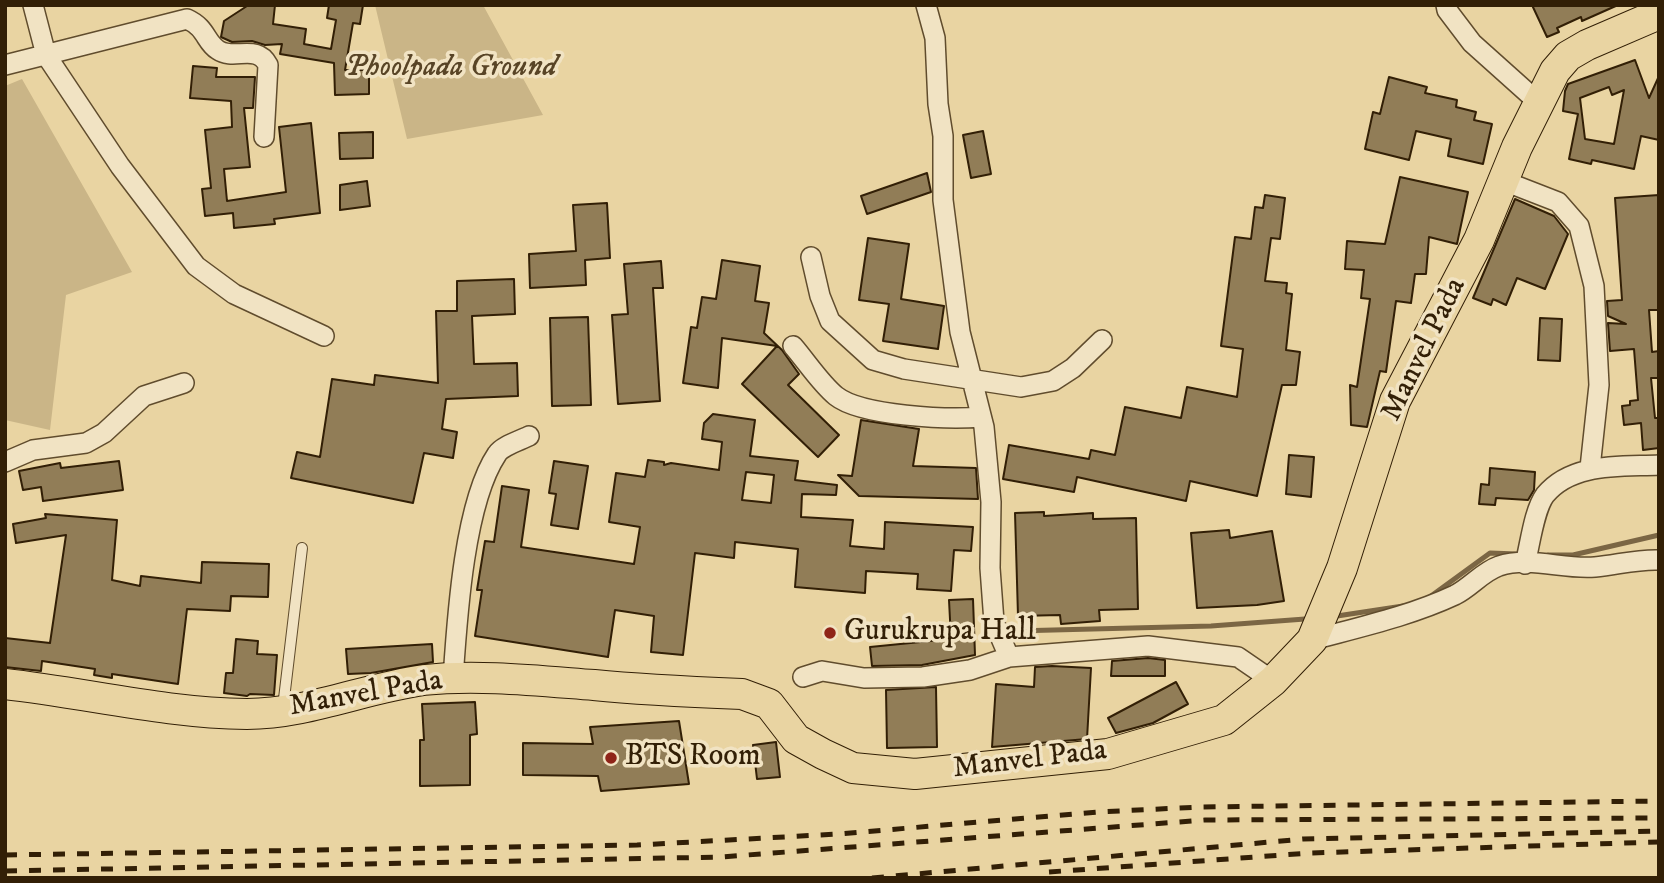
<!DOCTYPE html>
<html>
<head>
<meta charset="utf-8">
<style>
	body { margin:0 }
	#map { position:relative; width:1664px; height:883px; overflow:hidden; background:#e9d4a2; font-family:"IM FELL DW Pica",serif }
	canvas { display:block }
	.frame { position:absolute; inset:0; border:7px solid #321f06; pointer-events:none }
</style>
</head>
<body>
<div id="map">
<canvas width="1664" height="883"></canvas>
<div class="frame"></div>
</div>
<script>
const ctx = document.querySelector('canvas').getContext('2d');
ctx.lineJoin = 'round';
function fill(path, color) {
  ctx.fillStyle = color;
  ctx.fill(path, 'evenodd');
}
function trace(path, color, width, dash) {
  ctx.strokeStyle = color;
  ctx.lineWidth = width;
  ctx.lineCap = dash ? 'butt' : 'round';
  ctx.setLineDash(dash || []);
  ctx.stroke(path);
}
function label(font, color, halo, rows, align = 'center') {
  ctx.font = font + ' "IM FELL DW Pica",serif';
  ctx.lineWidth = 7;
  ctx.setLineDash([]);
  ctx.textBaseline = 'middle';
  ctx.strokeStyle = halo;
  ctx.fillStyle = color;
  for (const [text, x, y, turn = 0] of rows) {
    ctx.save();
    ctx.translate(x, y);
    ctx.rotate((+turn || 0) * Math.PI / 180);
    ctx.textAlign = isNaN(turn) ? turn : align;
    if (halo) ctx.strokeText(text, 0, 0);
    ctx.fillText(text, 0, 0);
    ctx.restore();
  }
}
fill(new Path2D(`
	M375 5H483L543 115 407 139Z
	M22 79 132 272 66 295 50 430 5 420V86Z`), '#cab587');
trace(new Path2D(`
	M1548 555H1573L1659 535
	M1431 596 1490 553 1517 554
	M1337 616 1403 606
	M1014 631 1211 626 1305 619`), '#7b6644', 5);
const building = new Path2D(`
	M275 5 273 24 306 29 304 44 331 49 336 20 327 18 329 5H363L360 24 353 23 345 70H369V94L335 95 334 63 280 54 282 44 265 45 252 41 232 42 221 37 224 21 247 6Z
	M1532 5H1618L1582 21 1581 17 1557 28 1559 32 1547 37Z
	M1635 60 1649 98 1659 76V140L1641 136 1634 169 1592 160 1591 164 1569 159 1578 114 1563 111 1565 91 1568 84ZM1609 87 1612 95 1624 90 1614 144 1585 139 1580 98Z
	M193 66 217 68 216 77H255L253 108H244L250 167 224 169 227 201 286 192 279 127 311 123 320 213 274 219 275 224 234 228 233 213 205 216 202 189 211 188 205 130 232 127 231 101 190 98Z
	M1389 77 1427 87 1425 93 1457 100 1456 107 1476 112 1474 120 1492 124 1483 164 1448 156 1451 139 1416 131 1409 160 1365 149 1373 112 1380 114Z
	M983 131 991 174 971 178 963 135Z
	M373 132V158L340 159 339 133Z
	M927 173 931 192 867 214 861 196Z
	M1400 177 1468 192 1457 244 1429 237 1426 274H1415L1411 303 1396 301 1386 372 1380 371 1367 427 1351 425 1350 385 1357 387 1370 299 1361 298 1364 270 1345 269 1347 241 1385 244Z
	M367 181 370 206 340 210V185Z
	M1265 195 1285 198 1280 239 1271 238 1265 281 1287 283 1286 293 1292 294 1286 350 1300 352 1296 385H1282L1257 496 1190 481 1186 501 1077 477 1074 492 1003 479 1009 445 1089 459 1091 450 1115 455 1125 407 1181 418 1187 387 1237 397 1243 349 1221 346 1235 237 1251 239 1255 207 1263 208Z
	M1659 195V310H1649L1652 352 1659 351V378H1651L1655 418H1659V448L1643 450 1641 423 1624 425 1622 406 1630 405V401L1638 400 1634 349 1610 351 1608 323 1626 324 1608 316 1607 301 1622 300 1615 198Z
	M1515 199 1554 216 1568 234 1545 289 1517 278 1506 305 1493 299 1491 305 1473 298Z
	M607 203 610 258 585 260 586 285 530 288 529 254 576 251 573 205Z
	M868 238 909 244 901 299 944 306 938 349 883 341 889 304 859 300Z
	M722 260 760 266 755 301 769 303 764 333 782 350 799 374 788 385 839 435 818 457 742 384 777 346 722 338 718 388 683 383 691 327 697 328 702 297 716 299Z
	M661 261 663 288H653L660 401 618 404 612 315 628 314 624 264Z
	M514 279 515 314 472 316 474 364 517 363 518 396 446 399 442 429 457 432 453 458 424 453 413 503 291 478 297 452 320 457 332 379 374 385 375 375 438 383 436 311H457V281Z
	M588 317 591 405 552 406 550 318Z
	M1540 318 1562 319 1560 361 1538 360Z
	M713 414 755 420 750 456 798 461 795 480 837 485 836 495 802 494 801 517 853 520 850 546 884 549 885 522 973 527 971 551 954 550 951 591 917 589 918 574 866 571 865 593 795 587 798 549 735 542 734 558 695 553 683 655 651 652 654 616 615 610 608 657 475 636 482 590H477L485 541 494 542 502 486 529 490 521 547 634 564 640 527 609 522 616 473 645 477 648 460 664 462V465L671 463 719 470 722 442 702 439 704 423ZM746 472 774 475 771 503 742 500Z
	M861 420 919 429 913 466 976 468 978 499 859 496 838 475 852 476Z
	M1289 455 1314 457 1311 497 1286 494Z
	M119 461 123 490 43 501 41 487 23 490 19 471 60 463 61 468Z
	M554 461 588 466 578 529 551 525 556 494 549 493Z
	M1490 468 1535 472 1534 490 1528 500 1496 498 1495 505 1479 504 1481 484 1489 485Z
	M1044 512V516L1093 513V519L1136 518 1138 609 1099 610 1100 621 1061 624 1060 615 1018 616 1015 513Z
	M45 514 117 520 112 580 140 586 141 576 201 583 202 562 269 564 268 597 231 596 230 611 187 609 178 684 112 674V678L94 675 95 669 42 661 41 671 5 667V638L50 643 66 535 16 543 13 524 46 518Z
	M1229 530 1230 538 1272 531 1284 601 1257 605 1197 608 1191 533Z
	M973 599 975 655 922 665 872 666 870 647 951 639 949 600Z
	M236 639 258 641 257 654 277 655 274 695 250 694 247 696 224 693 226 673H233Z
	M432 644 433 662 371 673 348 674 346 649Z
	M1148 658 1165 660V676H1111L1112 661Z
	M1052 666 1091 668 1087 739 992 747 996 684 1034 687 1035 667Z
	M1176 682 1188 704 1153 723 1116 733 1108 718Z
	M936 687 937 747 887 748 886 690Z
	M475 702 477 734 470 735V785L420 786V740H424L422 704Z
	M679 721 689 784 601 791 598 776 523 775V743L593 744 590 727Z
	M776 742 780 777 757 779 753 745Z`);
fill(building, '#917d57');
trace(building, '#321f06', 2);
const service = new Path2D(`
	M283 707 302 548`);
const minor = new Path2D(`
	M33 5 46 55 120 166 196 266 234 294 324 336
	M926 5 935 38 938 104 943 136V200L960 332 984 427 991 502 990 568 994 622 1009 657 1148 646 1238 657 1273 681
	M1446 5 1447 10 1472 43 1539 103
	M5 65 187 19C207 28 205 42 218 50 234 61 257 43 268 65L264 137
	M1504 181 1558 202 1579 226 1594 286 1599 385 1590 468
	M811 257 820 296 830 321 873 360 904 369 1021 387 1053 381 1073 368 1102 340
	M793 346C806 361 821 384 836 396 861 416 949 420 981 417
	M5 462 33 450 86 443 104 433 144 396 184 383
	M1525 564C1530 545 1534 510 1545 495 1572 462 1621 467 1659 465
	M1312 640C1360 627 1410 616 1455 595 1471 587 1482 572 1499 566 1530 556 1564 570 1595 567 1617 565 1637 559 1659 560
	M803 677 822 671 864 678 923 677 970 670 1009 657
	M453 679C457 619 464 503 497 454 502 446 519 441 529 436`);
const primary = new Path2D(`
	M5 684C86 693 165 713 247 714 307 714 365 688 424 680 477 674 541 681 594 685 643 690 692 692 742 694L769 704 796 739 823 754 853 768 915 774 1108 754 1224 720 1273 681 1312 640 1342 568 1395 401 1479 240 1517 147 1555 71 1568 56 1587 45 1659 14`);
trace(service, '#604c2d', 12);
trace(minor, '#604c2d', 22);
trace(primary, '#321f06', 32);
trace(service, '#f1e3c3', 10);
trace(minor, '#f1e3c3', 19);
trace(primary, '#e9d4a2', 30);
trace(new Path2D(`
	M5 855 637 845 838 834 1098 812 1201 807 1659 801
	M5 871 721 857 1205 820 1659 818
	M1049 872 1310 853 1659 842
	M872 878 1303 839 1659 831`), '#321f06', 5, [12, 12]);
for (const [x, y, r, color] of [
	[830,633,7,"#8f2418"],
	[611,758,7,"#8f2418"]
]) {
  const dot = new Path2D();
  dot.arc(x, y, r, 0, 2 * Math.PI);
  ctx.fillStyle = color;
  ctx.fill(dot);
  trace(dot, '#f1e3c3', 2.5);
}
label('italic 30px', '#584426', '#f1e3c3', [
	["Phoolpada Ground",451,69]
]);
label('30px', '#321f06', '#f1e3c3', [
	["Manvel Pada",1425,350,-64],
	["Manvel Pada",366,695,-10],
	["Manvel Pada",1030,761,-7]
]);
label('30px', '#321f06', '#f1e3c3', [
	["Gurukrupa Hall",844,633],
	["BTS Room",625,758]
], 'left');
</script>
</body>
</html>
